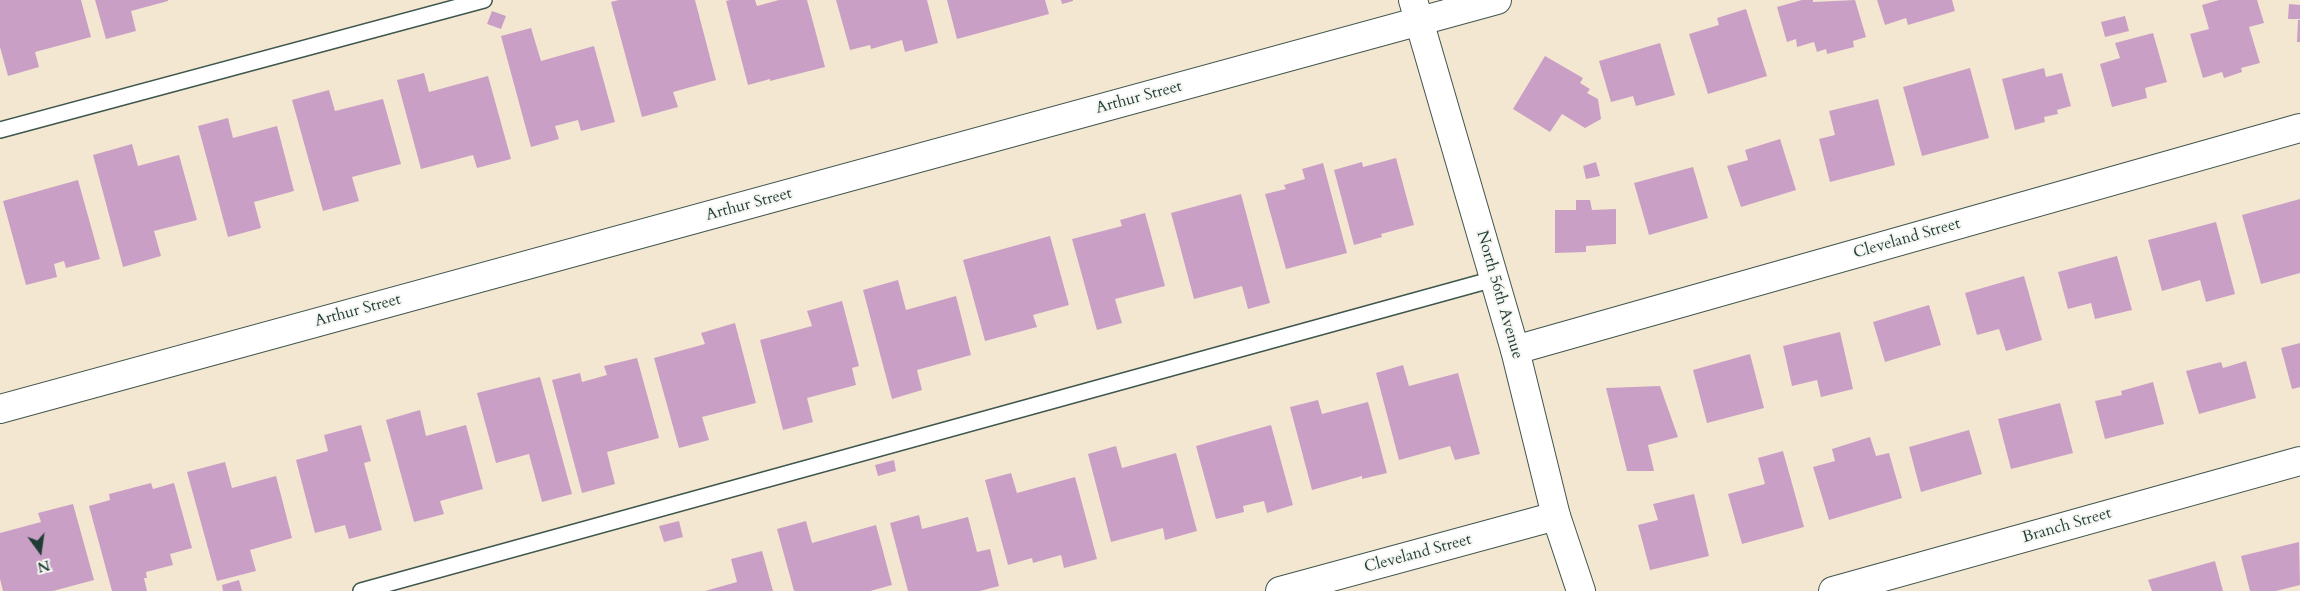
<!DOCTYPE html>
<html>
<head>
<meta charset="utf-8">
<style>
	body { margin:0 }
	#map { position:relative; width:2300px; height:591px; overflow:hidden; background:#f3e7d2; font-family:Cardo,serif }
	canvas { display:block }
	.north { position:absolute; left:15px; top:526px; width:50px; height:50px; -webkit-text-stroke:4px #f6f6f2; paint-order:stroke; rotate:166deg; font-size:14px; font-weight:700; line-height:20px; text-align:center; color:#1f3d34 }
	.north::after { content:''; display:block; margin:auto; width:18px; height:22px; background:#1f3d34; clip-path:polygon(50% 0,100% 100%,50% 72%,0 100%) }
</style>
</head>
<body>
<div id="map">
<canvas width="2300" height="591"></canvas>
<div class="north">N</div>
</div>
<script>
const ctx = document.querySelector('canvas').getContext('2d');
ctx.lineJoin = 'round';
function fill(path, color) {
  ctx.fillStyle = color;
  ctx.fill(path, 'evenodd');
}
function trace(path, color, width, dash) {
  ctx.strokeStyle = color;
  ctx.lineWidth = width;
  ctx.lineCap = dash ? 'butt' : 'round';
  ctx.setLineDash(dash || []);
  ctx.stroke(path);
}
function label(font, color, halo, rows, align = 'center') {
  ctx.font = font + ' Cardo,serif';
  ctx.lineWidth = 4;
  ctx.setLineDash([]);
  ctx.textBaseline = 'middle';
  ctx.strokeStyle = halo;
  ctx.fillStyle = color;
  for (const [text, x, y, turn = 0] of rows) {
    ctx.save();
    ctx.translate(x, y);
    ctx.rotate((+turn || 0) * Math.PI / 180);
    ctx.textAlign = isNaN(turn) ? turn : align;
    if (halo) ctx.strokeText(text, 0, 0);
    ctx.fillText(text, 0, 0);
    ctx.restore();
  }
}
fill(new Path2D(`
	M0 0H81L91 37 35 52 39 67 8 76 0 47Z
	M95 0H168V1L131 11 136 31 106 39Z
	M619 0H695L716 80 673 92 678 107 642 117 611 2Z
	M730 0H755L757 6 779 0H807L825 67 770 81V79L748 85 726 1Z
	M836 0H927L938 43 905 52 902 40 871 49 870 45 850 50Z
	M947 0H1045L1049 14 957 39Z
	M1061 0H1073V1L1062 4Z
	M1802 0H1813V2L1855 0 1866 37 1853 41 1854 47 1827 54 1826 49 1817 52 1814 42 1797 47 1796 39 1787 42 1777 7Z
	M1877 0H1952L1955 11 1908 25 1906 18 1885 25Z
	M2219 0H2257L2264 23 2249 27 2260 63 2241 68 2242 72 2224 78 2222 72 2203 78 2190 34 2209 29 2202 5Z
	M2289 4 2300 5V19H2288Z
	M1746 9 1767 76 1708 94 1689 34 1719 25 1717 18Z
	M492 11 506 16 501 29 487 24Z
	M2125 16 2129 31 2105 37 2101 22Z
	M2298 20H2300V42H2297Z
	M531 28 541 61 594 46 615 122 581 131 578 120 555 126 559 139 531 147 501 36Z
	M2153 33 2167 82 2145 88 2147 98 2112 107 2100 64 2120 58 2115 43Z
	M1660 43 1675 95 1636 106 1633 96 1611 102 1599 61Z
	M1545 56 1583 78 1580 83 1590 89 1587 93 1598 99 1601 119 1585 128 1562 114 1550 132 1513 109Z
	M1970 68 1989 138 1922 156 1903 87Z
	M2044 68 2046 77 2062 73 2071 106 2057 110 2058 114 2044 117 2045 122 2015 130 2002 79Z
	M424 73 429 92 488 76 511 159 477 168 473 155 421 169 397 80Z
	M329 90 335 111 383 99 401 164 352 177 359 201 323 211 292 100Z
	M1878 99 1895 165 1830 182 1819 139 1835 135 1829 111Z
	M228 118 233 138 277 126 294 191 254 202 261 228 228 237 198 126Z
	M1780 139 1796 190 1741 207 1727 166 1748 160 1745 150Z
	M132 144 138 166 179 155 197 220 154 231 161 256 123 267 93 155Z
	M1396 158 1414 225 1381 234 1382 237 1354 245 1334 170 1362 162 1363 167Z
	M1596 162 1600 176 1586 179 1583 166Z
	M1323 163 1347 253 1286 269 1265 194 1286 189 1284 185 1305 179 1302 169Z
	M1693 167 1708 218 1649 235 1634 183Z
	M78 180 100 259 66 268 64 261 54 264 57 277 26 285 3 201Z
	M1241 194 1270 303 1248 309 1242 286 1194 299 1171 213Z
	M2300 199V273L2261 284 2242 215Z
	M1576 200H1590L1592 210 1616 209V244L1586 246V252L1555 253V210H1576Z
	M1145 213 1165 286 1115 299 1122 323 1097 330 1072 239 1122 226 1120 220Z
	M2216 222 2235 294 2206 302 2200 280 2162 291 2148 240Z
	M1050 236 1069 305 1033 315 1037 327 985 341 963 260Z
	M2117 256 2132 310 2095 319 2091 303 2068 309 2058 272Z
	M2024 276 2042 340 2006 351 1999 329 1977 335 1965 293Z
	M898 280 906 310 956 296 971 355 917 370 922 390 892 399 863 290Z
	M842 301 859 366 852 368 856 385 807 398 813 422 783 430 760 340 812 326 807 311Z
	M1929 305 1941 345 1885 362 1873 322Z
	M735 323 756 403 702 417 709 440 679 448 654 358 705 344 701 333Z
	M1840 332 1853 389 1821 397 1817 380 1792 386 1783 346Z
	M2300 343V387L2292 389 2281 348Z
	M1750 354 1764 408 1707 423 1693 370Z
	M637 358 659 438 607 452 615 484 582 493 552 380 580 373 582 382 607 375 604 366Z
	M2246 361 2256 398 2199 414 2186 371 2221 362 2223 368Z
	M1403 365 1409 386 1458 373 1480 454 1455 460 1450 446 1399 460 1376 373Z
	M540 377 572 494 542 502 529 454 496 463 477 393Z
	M2153 382 2164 424 2105 439 2095 401 2122 395 2121 391Z
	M1660 386 1678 437 1648 445 1654 471H1627L1606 388Z
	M1318 400 1322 414 1368 402 1387 473 1362 479V476L1312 490 1290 407Z
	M2060 403 2073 453 2011 469 1998 419Z
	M420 410 426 436 466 425 483 489 440 501 444 514 414 522 386 420Z
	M361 425 371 461 364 463 382 530 349 539 345 525 315 533 296 460 328 451 324 435Z
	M1271 425 1293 505 1267 513 1264 501 1243 506 1244 512 1216 519 1196 446Z
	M1969 430 1982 474 1921 492 1909 447Z
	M1870 437 1876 456 1889 453 1902 498 1829 520 1813 467 1835 461 1832 449Z
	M1116 446 1122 468 1176 453 1197 531 1165 540 1163 528 1111 542 1088 454Z
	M1783 451 1804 527 1742 544 1728 494 1765 484 1758 458Z
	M894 460 896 471 878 476 875 465Z
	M225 462 232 488 276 476 292 538 250 550 256 571 217 581 187 472Z
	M1011 473 1017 493 1075 477 1097 559 1064 568 1061 555 1033 563 1032 558 1008 565 985 480Z
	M151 483 153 489 174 483 192 548 170 554 173 565 146 572 147 578H144L147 591H112L89 506 110 500 109 494Z
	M1694 494 1709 556 1650 570 1638 525 1658 520 1653 504Z
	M73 504 94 580 53 591H3L0 579V533L41 522 38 513Z
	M919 515 922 529 968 517 977 552 990 549 999 586 980 591H908L890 523Z
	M679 521 683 537 664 542 659 526Z
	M806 521 812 543 876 525 892 585 870 591H794L777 529Z
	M2299 542 2300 585 2276 591H2250L2241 556Z
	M762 551 773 591H705L737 582 731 559Z
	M2215 561 2223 591H2152L2148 580Z
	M239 580 242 591H223L222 585Z`), '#ca9fc5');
const lane = new Path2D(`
	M0 130 484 0
	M361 591 1494 279`);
const street = new Path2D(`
	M1515 350 2300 128
	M0 409 1497 0
	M1280 591 1556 516
	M1833 591 2300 461`);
const secondary = new Path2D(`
	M1413 0 1515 350 1556 516 1581 591`);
trace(lane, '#3f564c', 18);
trace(street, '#3f564c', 30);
trace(secondary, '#3f564c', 30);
trace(lane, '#fff', 15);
trace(street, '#fff', 28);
trace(secondary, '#fff', 28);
label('16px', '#1f3d34', '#f6f6f2', [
	["Arthur Street",1139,98,-15],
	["Arthur Street",749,205,-15],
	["Cleveland Street",1907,239,-16],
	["North 56th Avenue",1499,295,74],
	["Arthur Street",358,311,-15],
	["Branch Street",2067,526,-16],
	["Cleveland Street",1418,554,-15]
]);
</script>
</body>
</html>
